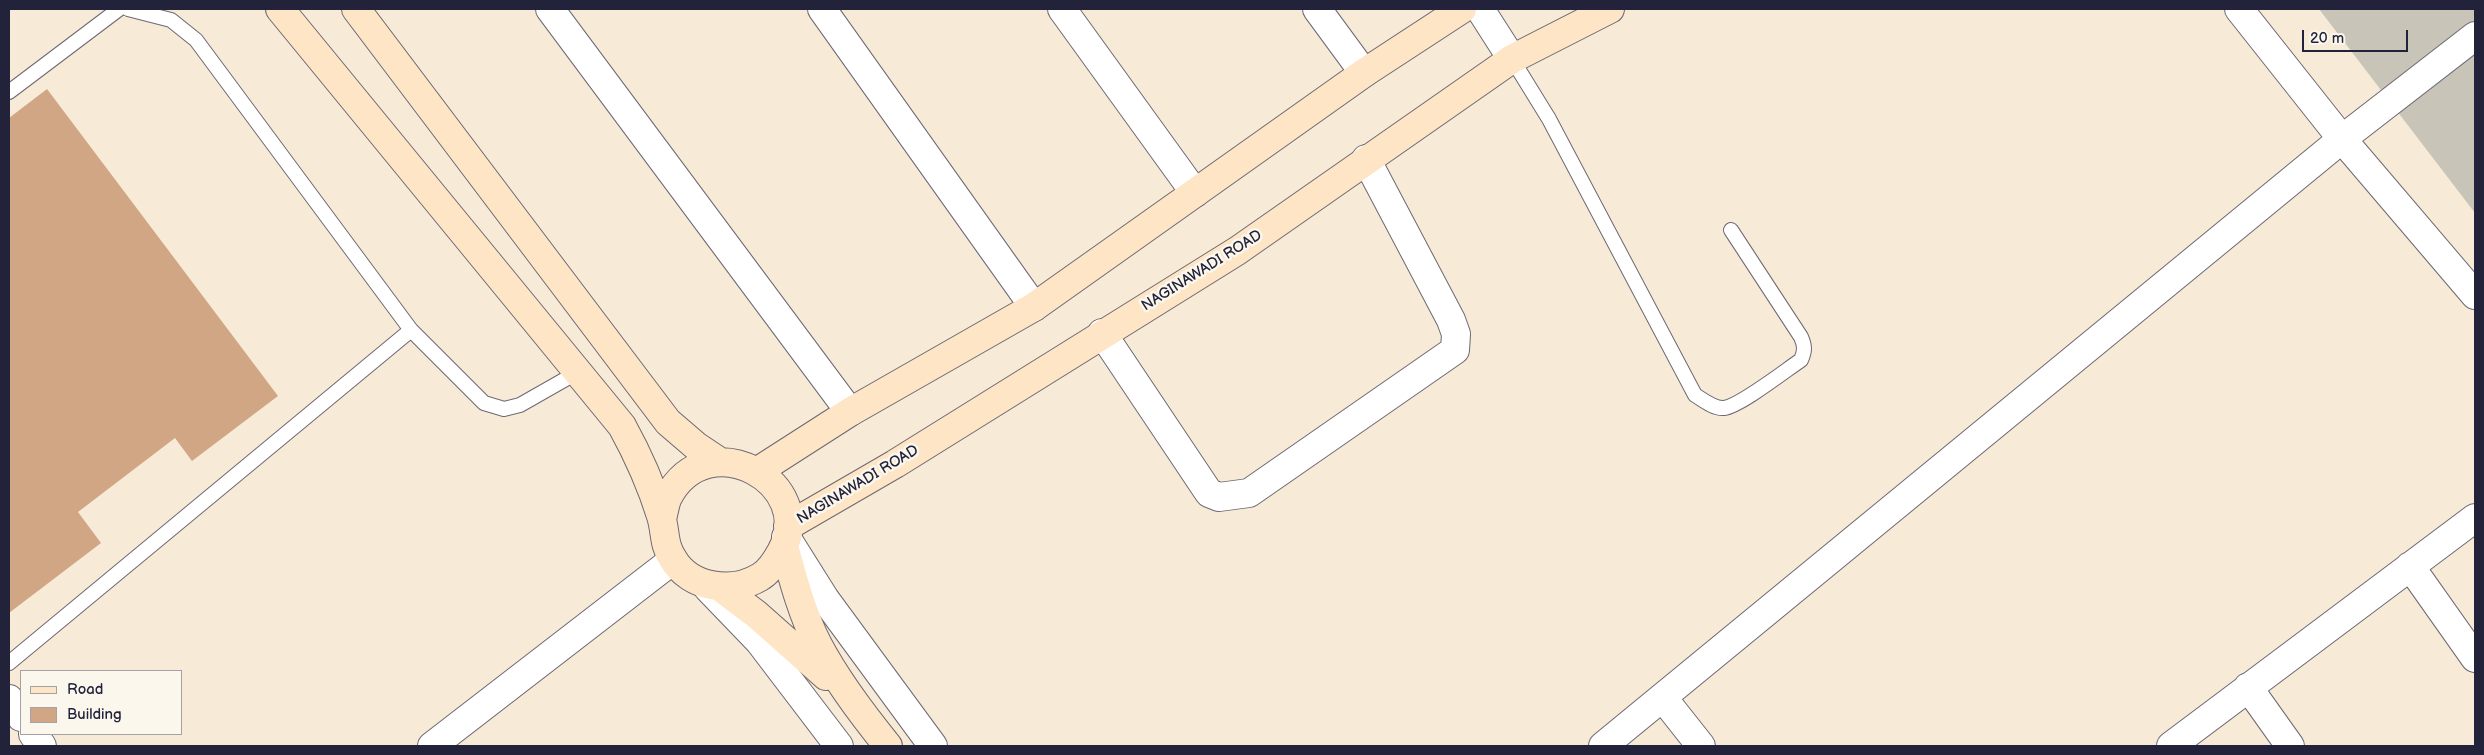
<!DOCTYPE html>
<html>
<head>
<meta charset="utf-8">
<style>
	body { margin:0 }
	#map { position:relative; width:2484px; height:755px; overflow:hidden; background:#f7ebd7; font-family:"Balsamiq Sans",sans-serif }
	canvas { display:block }
	.frame { position:absolute; inset:0; border:10px solid #22223b; pointer-events:none }
	.legend { position:absolute; left:20px; top:670px; width:162px; height:65px; box-sizing:border-box; background:#fbf7ec; border:1px solid #a4a2a5; margin:0; padding:6px 9px; list-style:none; font-size:15px; color:#22223b }
	.legend li { display:flex; align-items:center; gap:10px; height:25px }
	.legend b { width:25px; border:1px solid #a4a2a5 }
	.scale { position:absolute; left:2302px; top:30px; width:106px; height:22px; box-sizing:border-box; border:2px solid #22223b; border-top:0; padding-left:6px; font-size:15px; line-height:18px; white-space:nowrap; color:#22223b; -webkit-text-stroke:4px #fbf7ec; paint-order:stroke }
</style>
</head>
<body>
<div id="map">
<canvas width="2484" height="755"></canvas>
<div class="frame"></div>
<ul class="legend">
<li><b style="height:6px;background:#fde5c5"></b>Road</li>
<li><b style="height:14px;background:#d1a684"></b>Building</li>
</ul>
<div class="scale">20 m</div>
</div>
<script>
const ctx = document.querySelector('canvas').getContext('2d');
ctx.lineJoin = 'round';
function fill(path, color) {
  ctx.fillStyle = color;
  ctx.fill(path, 'evenodd');
}
function trace(path, color, width, dash) {
  ctx.strokeStyle = color;
  ctx.lineWidth = width;
  ctx.lineCap = dash ? 'butt' : 'round';
  ctx.setLineDash(dash || []);
  ctx.stroke(path);
}
function label(font, color, halo, rows, align = 'center') {
  ctx.font = font + ' "Balsamiq Sans",sans-serif';
  ctx.lineWidth = 5;
  ctx.setLineDash([]);
  ctx.textBaseline = 'middle';
  ctx.strokeStyle = halo;
  ctx.fillStyle = color;
  for (const [text, x, y, turn = 0] of rows) {
    ctx.save();
    ctx.translate(x, y);
    ctx.rotate((+turn || 0) * Math.PI / 180);
    ctx.textAlign = isNaN(turn) ? turn : align;
    if (halo) ctx.strokeText(text, 0, 0);
    ctx.fillText(text, 0, 0);
    ctx.restore();
  }
}
fill(new Path2D(`
	M2319 9H2475V213Z`), '#c8c4b8');
fill(new Path2D(`
	M47 89 278 396 192 461 175 438 78 512 101 543 9 613V118Z`), '#d1a684');
const lane = new Path2D(`
	M1512 59 1549 119 1695 395C1703 400 1714 409 1724 408 1740 406 1786 370 1801 360 1805 351 1805 346 1801 337L1731 230
	M9 92 119 9
	M411 330 484 403 504 409 520 405 578 372
	M9 663 411 330 196 40 171 20 128 9`);
const street = new Path2D(`
	M550 9 850 412
	M822 9 1034 307
	M1062 9 1195 193
	M1317 9 1364 73
	M1480 9 1512 59
	M2239 9 2342 139 2475 295
	M1102 333 1209 493 1219 497 1249 493 1455 350 1456 334 1451 320 1366 159
	M786 537 825 599 933 746
	M2410 566 2475 658
	M708 588 759 641 839 746
	M2248 687 2290 746
	M1663 698 1701 746
	M9 699 21 717
	M33 734 42 746
	M432 746 673 560
	M1603 746 2342 139 2475 36
	M2171 746 2475 518`);
const secondary = new Path2D(`
	M280 9 622 426C638 455 651 484 661 516 666 532 663 544 673 559 690 588 732 594 760 577 769 572 776 561 781 552 819 484 708 421 668 497 665 503 664 512 662 519
	M356 9 668 422 696 446 720 462
	M758 471 850 412 1034 307 1364 73 1462 9
	M788 526 895 464 1237 251 1512 59 1610 9
	M784 546C793 579 802 614 818 645 837 681 862 714 888 746
	M720 587 756 614 826 676`);
trace(lane, '#6d6872', 16);
trace(street, '#6d6872', 30);
trace(secondary, '#6d6872', 30);
trace(lane, '#fff', 14);
trace(street, '#fff', 28);
trace(secondary, '#fde5c5', 28);
label('15px', '#22223b', '#fbf7ec', [
	["NAGINAWADI ROAD",1202,271,-32],
	["NAGINAWADI ROAD",858,485,-31]
]);
</script>
</body>
</html>
